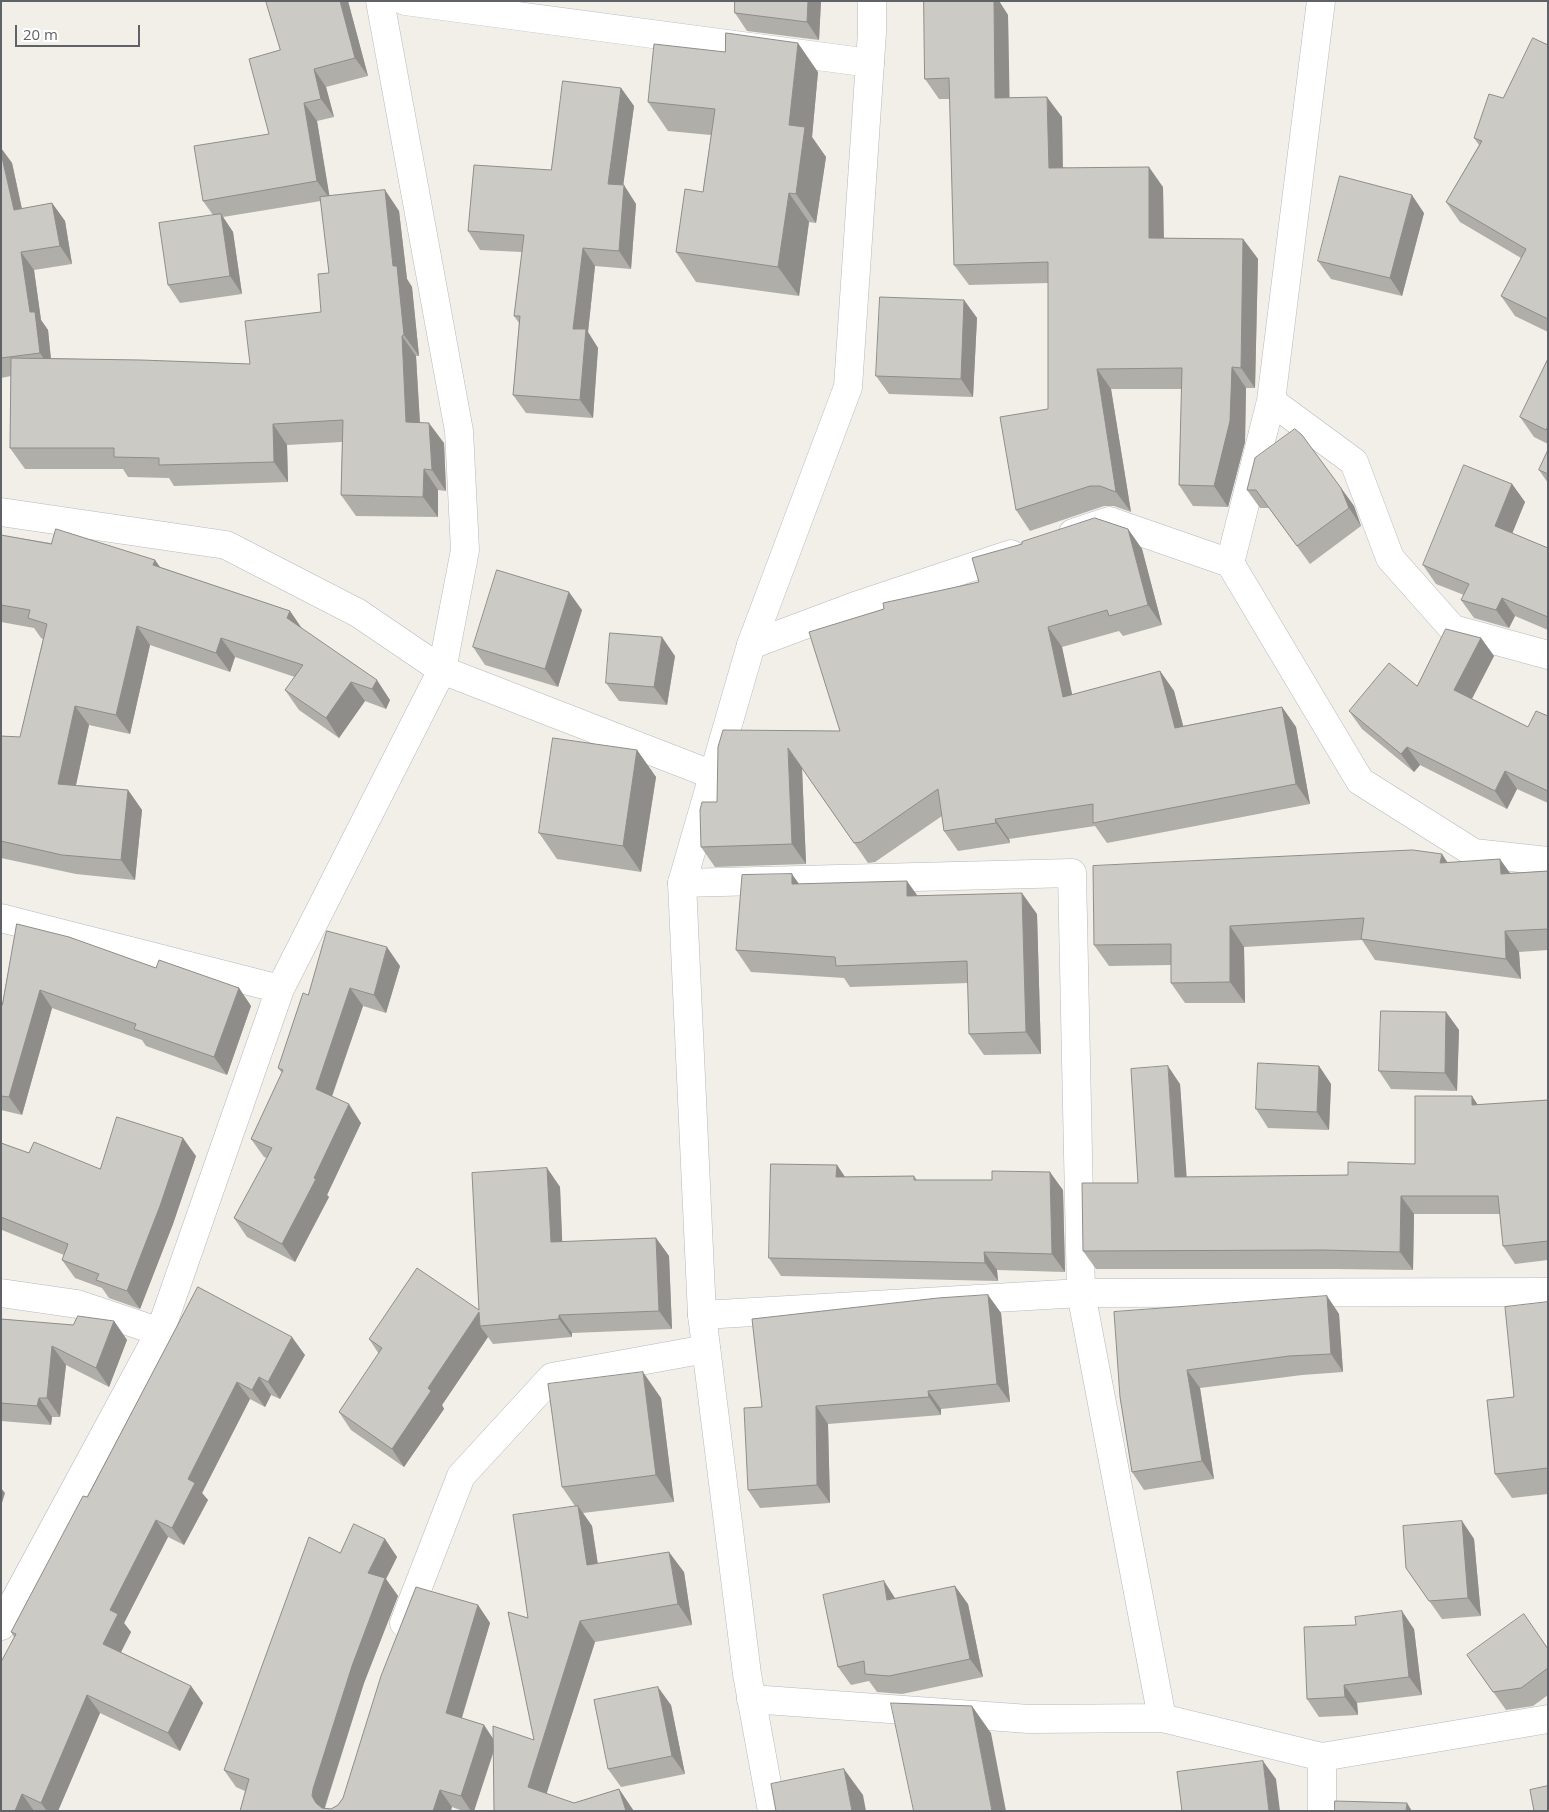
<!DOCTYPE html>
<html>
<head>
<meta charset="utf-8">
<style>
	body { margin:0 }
	#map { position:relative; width:1549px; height:1812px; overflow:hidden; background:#f1efe8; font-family:"Open Sans",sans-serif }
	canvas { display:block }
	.frame { position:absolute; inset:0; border:2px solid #5f6368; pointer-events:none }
	.scale { position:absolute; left:15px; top:25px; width:125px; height:22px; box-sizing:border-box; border:2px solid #5f6368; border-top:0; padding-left:6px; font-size:15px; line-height:18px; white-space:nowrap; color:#5f6368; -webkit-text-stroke:4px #fff; paint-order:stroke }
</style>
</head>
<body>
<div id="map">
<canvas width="1549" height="1812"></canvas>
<div class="frame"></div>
<div class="scale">20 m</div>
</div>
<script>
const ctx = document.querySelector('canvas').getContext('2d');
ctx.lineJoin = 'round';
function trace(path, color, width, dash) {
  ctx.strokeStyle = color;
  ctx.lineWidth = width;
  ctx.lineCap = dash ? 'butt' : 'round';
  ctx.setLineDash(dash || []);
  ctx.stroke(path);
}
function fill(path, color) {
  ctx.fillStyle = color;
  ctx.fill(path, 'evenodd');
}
const minor = new Path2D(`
	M405 1 870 63
	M1321 1 1271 401 1230 563 1360 781 1474 853 1548 861
	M1271 401 1354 462 1390 558 1453 629 1548 655
	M1 512 226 545 358 613 442 670 713 775
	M1073 533 1109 521 1230 563
	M751 645 855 606 1011 554
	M682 883 1072 873 1081 1293 1162 1718
	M1 918 280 989 160 1332 1 1626
	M280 989 442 670 465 550 459 431 380 1
	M1 1293 77 1304 160 1332
	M702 1315 1081 1293 1548 1292
	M404 1623 461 1476 552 1377 706 1349
	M751 1699 1029 1719 1162 1718 1322 1757 1548 1719
	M1322 1811V1757`);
const tertiary = new Path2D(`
	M772 1811 747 1674 702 1315 682 883 751 645 848 387 872 32V1`);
trace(minor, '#b5b8bc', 29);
trace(tertiary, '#b5b8bc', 29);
trace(minor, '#fff', 28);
trace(tertiary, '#fff', 28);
fill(new Path2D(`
	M348 1 368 76 326 87 334 117 317 121 329 196 385 190 399 211 407 279 412 287 419 356H416L420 422 444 443 446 491 438 490V517L356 516 341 495 342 442 287 445 288 482 174 486 169 478 128 477 123 469H25L10 448 11 376 1 378V148L12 163 22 209 52 203 65 221 72 264 34 270 41 320 48 330 51 358 250 364 321 312 329 273 321 201 223 217 233 232 242 294 180 303 168 285 213 215 203 201 269 134 280 50Z
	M821 1 819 40 747 31 735 13Z
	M924 1H999L1008 15 1009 98 1062 117 1063 167 1163 187 1164 238 1243 239 1258 259 1255 388H1246L1245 442 1228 507 1193 506 1179 485 1182 389H1111L1131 512 1114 506H1104L1030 531 1016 510 1048 409V283L969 285 954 265 950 99H939L925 79Z
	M1548 45V332L1515 316 1501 296 1521 258 1460 222 1446 202 1479 145 1474 138 1503 98Z
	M818 72 812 137 826 157 816 223 809 222 799 296 696 282 676 252 703 192 711 135 668 131 648 102Z
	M621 88 634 106 623 185 636 204 631 269 595 266 588 332 598 348 593 418 526 413 513 395 519 323 514 316 522 252 480 250 468 231 551 170Z
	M1424 213 1402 296 1331 279 1318 261Z
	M964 300 977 318 973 397 889 394 876 376Z
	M1548 359V444L1534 437 1520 417Z
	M1548 450V483L1539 470Z
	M1512 484 1525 502 1512 533 1548 548V630L1515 616 1509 628 1474 618 1461 600 1464 595 1436 584 1423 565Z
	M1341 488 1354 506 1361 526 1310 564 1269 508H1260L1247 490Z
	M1128 529 1142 549 1162 625 1123 636 1119 631 1062 647 1072 695 1160 671 1174 691 1183 726 1282 707 1296 727 1310 804 1107 843 1095 826 1009 839 1010 843 958 851 944 831 942 816 875 862 868 863 802 768 806 864 715 867 701 847 717 802 840 731 979 582Z
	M1 535 155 560 160 567 290 611 302 629 390 700 386 709 365 701 339 738 299 710 285 690 295 677 235 657 230 672 150 645 130 734 89 725 76 785 128 790 142 810 135 880 76 874 1 858V736L20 737 43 639 41 638 34 628 1 622Z
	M582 610 558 687 485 665 473 647Z
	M1481 638 1494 656 1472 699 1528 727 1548 716V803L1517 789 1507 809 1420 765 1414 772 1362 729 1349 711 1417 686Z
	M675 656 667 705 619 701 606 683Z
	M637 750 656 777 641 872 557 859 539 833Z
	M1447 862 1510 873 1548 871V950L1519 952 1521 979 1375 960 1362 940 1244 947 1245 1003H1185L1171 983V965L1109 966 1094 945Z
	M799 884 917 896 1037 914 1041 1054 984 1055 969 1034 968 983 850 987 844 978 751 972 736 950Z
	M17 924 156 968 239 988 251 1006 227 1075 146 1046 142 1040 52 1008 22 1115 1 1110V1005H2Z
	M400 966 386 1013 363 1006 332 1097 361 1123 327 1195 329 1197 295 1262 247 1237 234 1218 267 1158 264 1157 251 1139 282 1073 278 1068 308 995Z
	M1446 1012 1459 1030 1457 1091 1391 1089 1379 1071Z
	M1319 1066 1331 1084 1329 1130 1268 1128 1256 1109Z
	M1180 1084 1186 1177 1348 1175 1415 1164 1478 1105 1548 1100V1260L1515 1264 1503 1246 1500 1214H1414L1413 1270 1336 1269H1096L1083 1251 1138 1183Z
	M1 1143 29 1153 100 1169 196 1156 173 1224 140 1309 109 1298 102 1288 75 1278 62 1260 64 1255 2 1230 1 1231Z
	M837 1165 845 1177 914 1176 917 1180 1063 1190 1065 1272 997 1270 998 1281 781 1276 769 1258Z
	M547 1168 560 1187 562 1242 656 1238 669 1256 672 1329 572 1333V1337L493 1344 488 1337 442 1405 444 1409 404 1467 351 1430 339 1412 379 1354 369 1339 479 1310Z
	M198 1287 305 1355 280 1399 271 1395 265 1407 250 1399 202 1493 208 1500 184 1545 168 1537 124 1623 131 1632 121 1652 191 1686 203 1703 180 1751 100 1713 58 1811H1L14 1637 11 1632 87 1497Z
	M988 1295 1001 1313 1010 1402 941 1409V1415L828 1424 830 1503 760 1508 748 1490 762 1407Z
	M1327 1296 1339 1314 1343 1372 1302 1375 1200 1388 1214 1479 1144 1490 1132 1472 1120 1397Z
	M1548 1302V1494L1512 1498 1495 1474 1514 1397Z
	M1 1319 73 1325 114 1321 127 1340 109 1387 66 1365 60 1417H52L51 1425 1 1421Z
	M661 1398 674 1502 583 1513 592 1526 598 1564 684 1572 692 1625 595 1642 546 1794 574 1803 619 1789 634 1811H494V1751L474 1811H463L452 1807 240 1811 245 1791 236 1787 224 1770 340 1553 385 1539 397 1557 386 1579 398 1596 364 1683 325 1808 331 1809 338 1805 478 1605 490 1623 462 1718 484 1725 493 1739 534 1740 528 1618 575 1506 562 1487Z
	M1462 1521 1474 1539 1481 1616 1442 1619 1406 1568Z
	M884 1581 895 1598 968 1604 983 1677 902 1694 877 1692 869 1681 851 1685 838 1667Z
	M1414 1629 1422 1695 1357 1703 1358 1715 1319 1717 1307 1699Z
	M1548 1649V1695L1533 1706 1506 1710 1467 1655Z
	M671 1705 685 1774 621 1787 608 1769Z`), '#afaea9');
fill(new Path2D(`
	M340 1H348L368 76 355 58Z
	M808 1H821L819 40 807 22Z
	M994 1H999L1008 15 1010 119 995 98Z
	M798 43 818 72 812 137 826 157 816 223 796 194 789 125Z
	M314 69 326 87 334 117 321 99Z
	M621 88 634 106 621 202 608 184Z
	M1047 97 1062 117 1063 188 1049 168Z
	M304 103 317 121 330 199 317 181Z
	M1 148 12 163 26 228 14 210 1 153Z
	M1149 167 1163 187 1164 258 1149 238Z
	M624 185 636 204 631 269 619 251Z
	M385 190 399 211 407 279 412 287 419 356 404 335 393 266Z
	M789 193 809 222 799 296 778 267Z
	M1412 195 1424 213 1402 296 1390 278Z
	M52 203 65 221 72 264 60 246Z
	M221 214 233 232 242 294 230 276Z
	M1243 239 1258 259 1255 388 1241 368Z
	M583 248 595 266 588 332 598 348 593 418 580 400 573 329Z
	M21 252 34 270 41 320 48 330 52 371 40 353 30 312Z
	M964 300 977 318 973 397 961 379Z
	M402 336 416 356 421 443 406 422Z
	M1232 367 1246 388 1245 442 1228 507 1214 486Z
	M1097 369 1111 389 1131 512 1116 492Z
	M429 423 444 443 446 491 432 470Z
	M273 424 287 445 288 482 274 462Z
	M424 469 438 490V517L423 497Z
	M1512 484 1525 502 1508 544 1495 526Z
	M1341 488 1354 506 1361 526 1349 508Z
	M1128 529 1142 549 1162 625 1148 605Z
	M155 560 168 579 153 565Z
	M569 592 582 610 558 687 545 669Z
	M1502 598 1515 616 1509 628 1496 610Z
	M290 611 303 630 287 618Z
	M137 626 150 645 130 734 116 715Z
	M1048 627 1062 647 1077 717 1063 697Z
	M662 637 675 656 667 705 654 687Z
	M221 638 235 657 230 672 216 653Z
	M1481 638 1494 656 1467 708 1454 690Z
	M1160 671 1174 691 1189 748 1175 728Z
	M377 680 390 700 386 709 372 689Z
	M351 682 365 701 339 738 326 718Z
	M75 706 89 725 72 803 58 784Z
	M1282 707 1296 727 1310 804 1296 784Z
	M1407 747 1420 765 1414 772 1401 754Z
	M788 748 802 768 806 864 792 844Z
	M637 750 656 777 641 872 623 846Z
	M1505 771 1517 789 1507 809 1495 791Z
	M128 790 142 810 135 880 121 860Z
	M995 819 1009 839 1010 843 996 823Z
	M1442 854 1456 875 1440 863Z
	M1500 859 1515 880 1501 874Z
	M792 874 807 895 792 884Z
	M907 881 922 902 907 896Z
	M1022 893 1037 914 1041 1054 1026 1032Z
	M1230 926 1244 947 1245 1003 1230 982Z
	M1505 931 1519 952 1521 979 1506 959Z
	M387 947 400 966 386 1013 374 995Z
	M239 988 251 1006 227 1075 214 1057Z
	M350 988 363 1006 328 1107 316 1089Z
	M40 990 52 1008 22 1115 9 1097Z
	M1446 1012 1459 1030 1457 1091 1445 1073Z
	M1168 1066 1180 1084 1188 1195 1175 1177Z
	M1319 1066 1331 1084 1329 1130 1317 1112Z
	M1472 1096 1484 1114 1472 1105Z
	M349 1104 361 1123 327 1195 329 1197 295 1262 282 1244Z
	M183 1138 196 1156 173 1224 140 1309 127 1291Z
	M837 1165 849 1183 836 1177Z
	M547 1168 560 1187 563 1260 551 1242Z
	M1050 1172 1063 1190 1065 1272 1052 1254Z
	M1401 1196 1414 1214 1413 1270 1400 1252Z
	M656 1238 669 1256 672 1329 659 1311Z
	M984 1252 997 1270 998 1281 985 1263Z
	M988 1295 1001 1313 1010 1402 997 1384Z
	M1327 1296 1339 1314 1343 1372 1331 1354Z
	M479 1312 480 1326 488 1337 442 1405 444 1409 404 1467 392 1449 428 1388Z
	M559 1315 572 1333V1337L559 1319Z
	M114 1321 127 1340 109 1387 96 1368Z
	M292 1337 305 1355 280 1399 268 1382Z
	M52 1346 66 1365 60 1417 47 1398Z
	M1187 1370 1200 1388 1214 1479 1202 1461Z
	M643 1372 661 1398 674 1502 656 1475Z
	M259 1377 271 1395 265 1407 252 1390Z
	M237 1382 250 1399 202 1493 208 1500 184 1545 172 1528 188 1479Z
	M928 1391 941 1409V1415L929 1397Z
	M39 1398 52 1417 51 1425 37 1406Z
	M816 1406 828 1424 830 1503 817 1485Z
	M1 1488 5 1493 1 1506Z
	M578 1506 592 1526 601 1586 587 1565Z
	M156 1520 168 1537 124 1623 131 1632 116 1662 103 1644 110 1610Z
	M1462 1521 1474 1539 1481 1616 1468 1598Z
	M385 1539 397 1557 386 1579 398 1596 364 1683 325 1806V1811L316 1803 312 1796 313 1789 368 1573Z
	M669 1552 684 1572 692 1625 678 1604Z
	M884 1581 896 1600H887Z
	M955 1586 968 1604 983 1677 970 1659Z
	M478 1605 490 1623 458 1730 446 1713Z
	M1402 1611 1414 1629 1422 1695 1409 1677Z
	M580 1621 595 1642 542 1808 528 1787Z
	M1344 1685 1357 1703 1358 1715 1345 1697Z
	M191 1686 203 1703 180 1751 168 1733Z
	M658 1687 671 1705 685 1774 672 1756Z
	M87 1695 100 1713 58 1811H47L41 1803Z
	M972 1706 991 1733 1006 1811H992Z
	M484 1725 496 1743 474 1811H471L461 1796Z
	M1263 1761 1276 1779 1280 1811H1269Z
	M844 1769 863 1795 866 1811H852Z
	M619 1789 633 1810 634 1811H626Z
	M440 1790 452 1807 451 1811H433Z
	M22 1794 34 1811H15Z
	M1407 1803 1412 1811H1406Z`), '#8f8d8a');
const building = new Path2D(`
	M266 1H340L355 58 314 69 321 99 304 103 317 181 203 201 194 146 269 134 249 59 280 50Z
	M735 1H808L807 22 735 13Z
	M924 1H994L995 98 1047 97 1049 168 1149 167V238L1243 239 1241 368 1232 367 1230 421 1214 486 1179 485 1182 368 1097 369 1116 492 1100 486H1090L1016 510 1000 417 1048 409V262L954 265 949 78 925 79Z
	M726 33 798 43 789 125 805 127 796 194 789 193 778 267 676 252 685 189 703 192 715 109 648 102 654 44 725 52Z
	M1533 38 1548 45V319L1501 296 1526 249 1446 202 1482 141 1474 138 1489 94 1503 98Z
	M563 81 621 88 608 184 624 185 619 251 583 248 573 329H586L580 400 513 395 520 316H514L524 235 468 231 474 165 551 170Z
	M1 153 14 210 52 203 60 246 21 252 30 312H35L40 353 1 358Z
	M1340 176 1412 195 1390 278 1318 261Z
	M385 190 393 266H397L404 335 402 336 406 422 429 423 432 470 424 469 423 497 341 495 343 420 273 424 274 462 159 465V458L114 457V448H10L11 358 141 360 250 364 245 321 321 312 318 274 329 273 320 197Z
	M221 214 230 276 168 285 159 223Z
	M880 297 964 300 961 379 876 376Z
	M1548 359V426L1546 430 1520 417Z
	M1295 429 1302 435 1341 488 1349 508 1297 546 1256 490H1247L1255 458Z
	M1548 450V474L1539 470Z
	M1464 465 1512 484 1495 526 1548 548V617L1502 598 1496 610 1461 600 1469 584 1423 565Z
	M1095 518 1128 529 1148 605 1109 616 1107 610 1048 627 1063 697 1160 671 1175 728 1282 707 1296 784 1093 823V804L995 819 996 823 944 831 938 789 861 842 854 843 788 748 792 844 701 847 700 810 702 802H717L718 747 723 730 840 731 809 632 884 609 883 603 979 582 972 558 1022 544V542Z
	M56 529 155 560 153 565 290 611 287 618 377 680 372 689 351 682 326 718 285 690 303 665 221 638 216 653 137 626 116 715 75 706 58 784 128 790 121 860 62 855 1 841V736L20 737 47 624 28 618 30 610 1 605V535L51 544Z
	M497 570 569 592 545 669 473 647Z
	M1446 629 1481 638 1454 690 1528 727 1536 711 1548 716V791L1505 771 1495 791 1407 747 1401 754 1349 711 1389 663 1417 686Z
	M610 633 662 637 654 687 606 683Z
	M553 738 637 750 623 846 539 833Z
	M1413 850 1442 854 1440 863 1500 859 1501 874 1548 871V929L1505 931 1506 959 1361 939 1364 918 1230 926V982L1171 983V944L1094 945 1093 866Z
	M792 874V884L907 881V896L1022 893 1026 1032 969 1034 967 961 836 966 835 957 736 950 742 875Z
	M17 924 69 937 156 968 159 960 239 988 214 1057 134 1029 136 1024 40 990 9 1097 1 1096V1005H2Z
	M327 931 387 947 374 995 350 988 316 1089 349 1104 314 1178 316 1179 282 1244 234 1218 272 1148 251 1139 283 1070 278 1068 303 993 308 995Z
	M1381 1011 1446 1012 1445 1073 1379 1071Z
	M1258 1063 1319 1066 1317 1112 1256 1109Z
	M1168 1066 1175 1177 1348 1175V1162L1415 1164V1096H1472V1105L1548 1100V1241L1503 1246 1498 1196H1401L1400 1252 1323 1250 1083 1251 1082 1183H1138L1131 1069Z
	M117 1117 183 1138 160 1206 127 1291 96 1280 99 1274 62 1260 68 1244 1 1217V1143L29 1153 34 1142 100 1169Z
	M771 1164 837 1165 836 1177 914 1176V1180H992V1171L1050 1172 1052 1254 984 1252 985 1263 769 1258Z
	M547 1168 551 1242 656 1238 659 1311 559 1315V1319L480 1326 479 1312 428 1388 431 1391 392 1449 339 1412 382 1348 369 1339 417 1268 479 1310 472 1173Z
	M198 1287 292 1337 268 1382 259 1377 252 1390 237 1382 188 1479 195 1483 172 1528 156 1520 110 1610 118 1614 103 1644 191 1686 168 1733 87 1695 41 1803 22 1794 15 1811H1V1662L16 1634 11 1632 83 1496 87 1497Z
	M988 1295 997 1384 928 1391 929 1397 816 1406 817 1485 748 1490 744 1408 762 1407 752 1319 938 1298Z
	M1327 1296 1331 1354 1289 1356 1187 1370 1202 1461 1132 1472 1120 1397 1114 1312Z
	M1548 1302V1468L1495 1474 1487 1400 1514 1397 1505 1307Z
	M78 1316 114 1321 96 1368 52 1346 47 1398H39L37 1406 1 1403V1319L73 1325Z
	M643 1372 656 1475 562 1487 548 1384Z
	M578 1506 587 1565 669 1552 678 1604 580 1621 528 1787 574 1803 619 1789 626 1811H494L493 1726 534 1740 508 1612 528 1618 513 1515Z
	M1462 1521 1468 1598 1429 1601 1406 1568 1403 1526Z
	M354 1524 385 1539 368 1573 385 1578 352 1666 313 1789 312 1796 316 1803 322 1808 331 1809 338 1805 343 1798 381 1676 416 1587 478 1605 446 1713 484 1725 461 1796 440 1790 433 1811H240L249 1779 224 1770 309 1537 340 1553Z
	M884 1581 887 1600 955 1586 970 1659 889 1676 865 1674 864 1661 838 1667 823 1595Z
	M1402 1611 1409 1677 1344 1685 1345 1697 1307 1699 1304 1627 1356 1625 1355 1617Z
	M1524 1614 1548 1649V1668L1521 1688 1493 1692 1467 1655Z
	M658 1687 672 1756 608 1769 594 1700Z
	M891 1703 972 1706 992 1811H914Z
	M1263 1761 1269 1811H1182L1177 1772Z
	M844 1769 852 1811H776L771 1784Z
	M1548 1786V1811H1534L1530 1790Z
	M1335 1801 1407 1803 1406 1811H1335Z`);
fill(building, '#cccac5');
trace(building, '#8f8d8a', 1);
</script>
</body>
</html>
